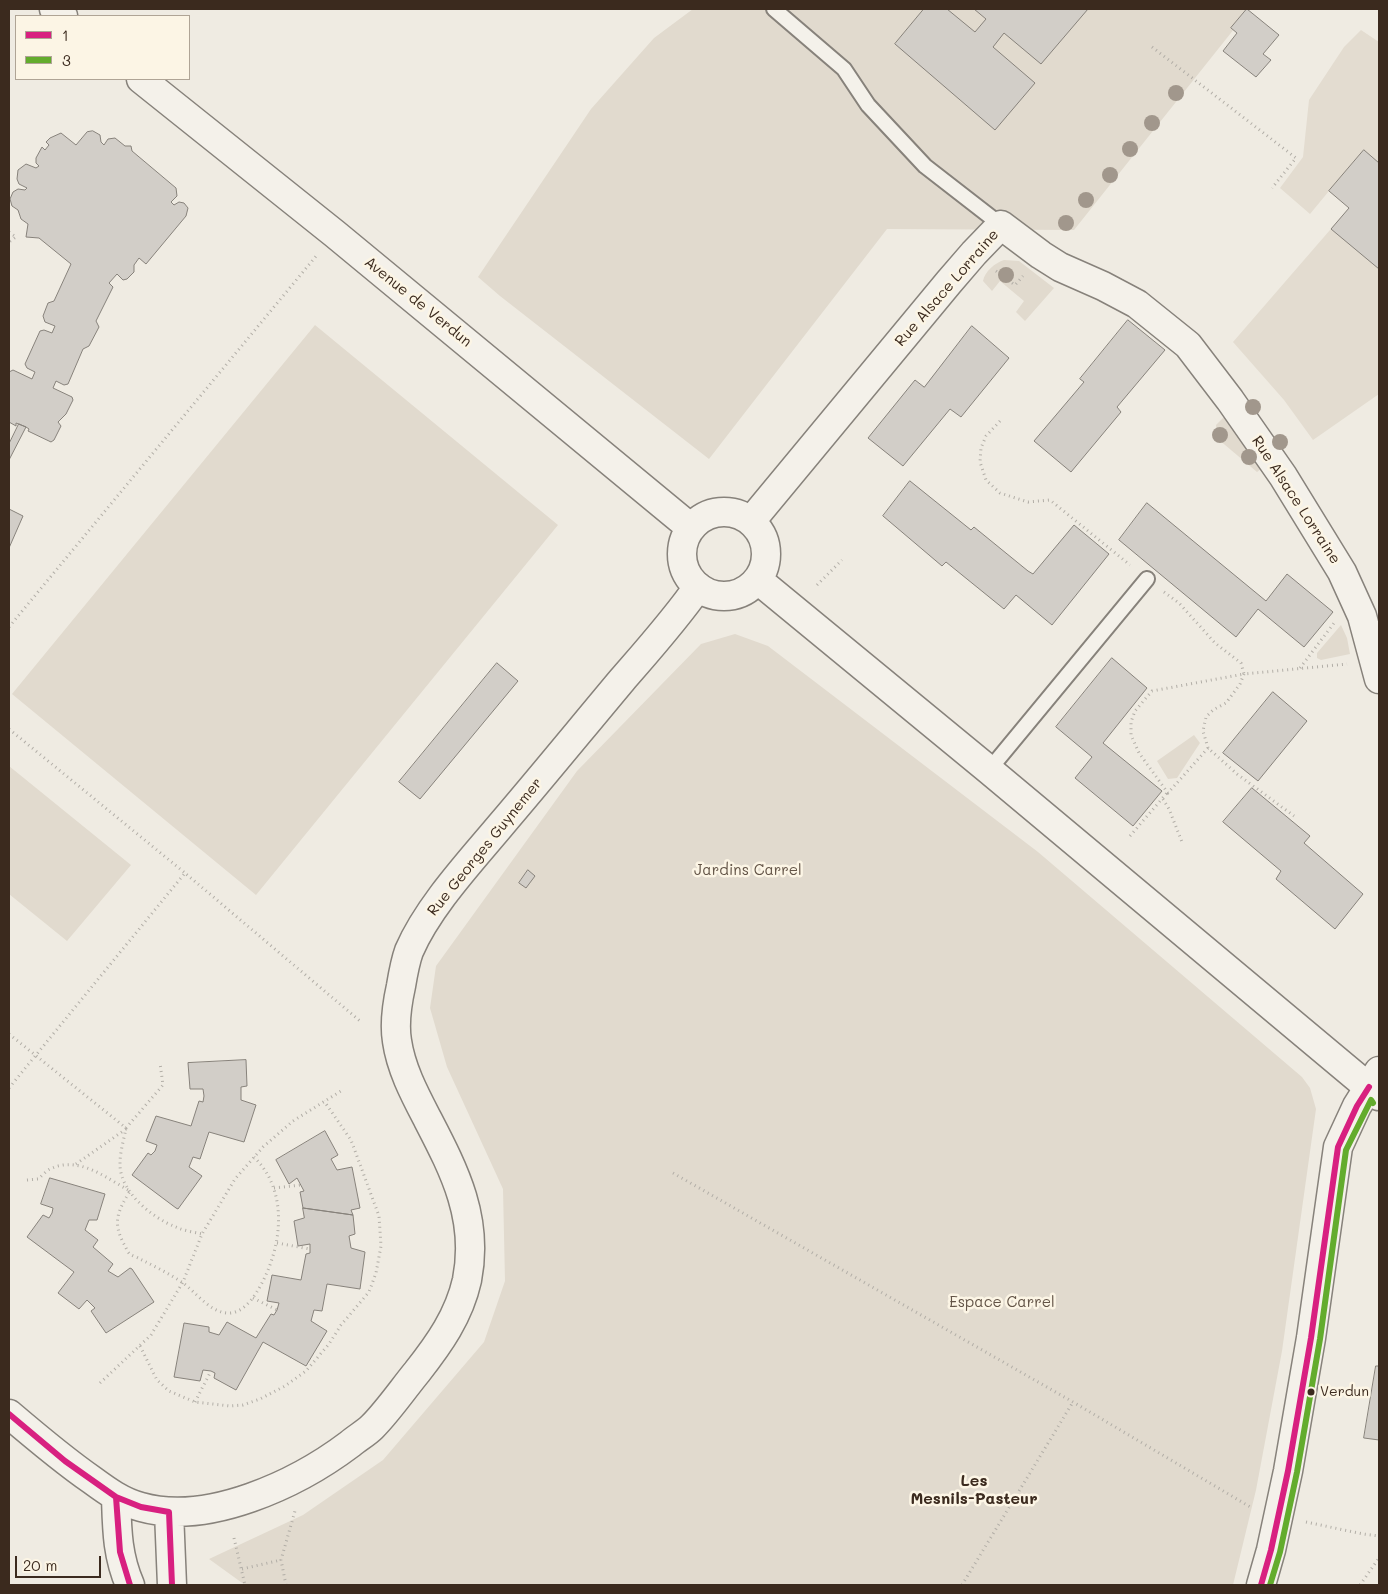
<!DOCTYPE html>
<html>
<head>
<meta charset="utf-8">
<style>
	body { margin:0 }
	#map { position:relative; width:1388px; height:1594px; overflow:hidden; background:#efebe2; font-family:Mali,sans-serif }
	canvas { display:block }
	.frame { position:absolute; inset:0; border:10px solid #3b2a1e; pointer-events:none }
	.legend { position:absolute; left:15px; top:15px; width:175px; height:65px; box-sizing:border-box; background:#fcf5e5; border:1px solid #afa495; margin:0; padding:6px 9px; list-style:none; font-size:15px; color:#3b2a1e }
	.legend li { display:flex; align-items:center; gap:10px; height:25px }
	.legend b { width:25px; border:1px solid #afa495 }
	.scale { position:absolute; left:15px; top:1556px; width:86px; height:22px; box-sizing:border-box; border:2px solid #3b2a1e; border-top:0; padding-left:6px; font-size:15px; line-height:18px; white-space:nowrap; color:#3b2a1e; -webkit-text-stroke:4px #fcf5e5; paint-order:stroke }
</style>
</head>
<body>
<div id="map">
<canvas width="1388" height="1594"></canvas>
<div class="frame"></div>
<ul class="legend">
<li><b style="height:6px;background:#d82080"></b>1</li>
<li><b style="height:6px;background:#63ac2d"></b>3</li>
</ul>
<div class="scale">20 m</div>
</div>
<script>
const ctx = document.querySelector('canvas').getContext('2d');
ctx.lineJoin = 'round';
function fill(path, color) {
  ctx.fillStyle = color;
  ctx.fill(path, 'evenodd');
}
function trace(path, color, width, dash) {
  ctx.strokeStyle = color;
  ctx.lineWidth = width;
  ctx.lineCap = dash ? 'butt' : 'round';
  ctx.setLineDash(dash || []);
  ctx.stroke(path);
}
function label(font, color, halo, rows, align = 'center') {
  ctx.font = font + ' Mali,sans-serif';
  ctx.lineWidth = 5;
  ctx.setLineDash([]);
  ctx.textBaseline = 'middle';
  ctx.strokeStyle = halo;
  ctx.fillStyle = color;
  for (const [text, x, y, turn = 0] of rows) {
    ctx.save();
    ctx.translate(x, y);
    ctx.rotate((+turn || 0) * Math.PI / 180);
    ctx.textAlign = isNaN(turn) ? turn : align;
    if (halo) ctx.strokeText(text, 0, 0);
    ctx.fillText(text, 0, 0);
    ctx.restore();
  }
}
fill(new Path2D(`
	M1361 30 1379 42V394L1313 440 1284 400 1233 342 1349 208 1329 191 1310 214 1280 188 1303 157 1309 100 1344 47Z`), '#e3dcd0');
fill(new Path2D(`
	M693 9H1250L1074 230 887 229 709 459 500 296 478 277 591 109 654 38Z
	M1004 260 1019 261 1054 288 1025 321 1016 312 1024 301 1000 281 992 291 983 281C985 271 995 263 1004 260Z
	M315 325 558 525 256 895 12 694Z
	M1233 408 1265 466 1257 472 1218 439 1216 425Z
	M1341 625 1347 638 1350 654 1321 660 1317 658V653Z
	M735 634 768 646 1038 852 1302 1077 1310 1088 1316 1109 1282 1351 1256 1490 1233 1585H245L209 1559 303 1515 383 1460 484 1342 505 1281 503 1189 447 1067 430 1008 436 966 577 771 701 644Z
	M1194 735 1200 743 1177 778 1168 779 1157 761Z
	M9 766 131 865 67 941 9 894Z`), '#e1dace');
const building = new Path2D(`
	M924 9H947L975 32 986 19 974 9H1088L1041 64 1004 33 993 47 1035 83 995 130 895 44Z
	M1247 9 1279 35 1263 54 1271 60 1256 77 1223 51 1237 33 1231 28Z
	M93 131 100 135 101 142 104 145 108 139 115 138 125 146H131L132 151 176 188 177 196 171 202 174 205 179 202 184 203 188 208 186 216 146 264 139 258 134 265V272L127 279 123 280 117 274 109 283 113 287 96 321 99 327 89 346 83 349 68 384 64 385 56 381 53 388 72 397 73 400 66 414 58 422 61 426 54 440 51 442 28 431 29 429 26 427 16 423V426L9 422V372L13 370 32 379 35 372 27 368 25 364 40 331 44 330 52 333 55 326 45 322 43 316 48 303 54 301 71 264 39 238 26 237 28 224 21 219 18 210 12 206 10 199 13 192 18 189 25 190 27 188 19 184 17 179 18 170 26 164 36 168 39 166 36 163V158L42 147 45 150 49 145 46 142 50 138 61 133 76 145 87 132Z
	M1364 150 1379 163V269L1331 229 1349 208 1329 191Z
	M1128 320 1165 350 1117 407 1121 412 1071 472 1034 441 1084 382 1080 379Z
	M972 326 1009 358 961 417 950 409 903 466 868 438 915 380 924 387Z
	M19 424 26 427 9 460V444Z
	M910 481 971 530 974 527 1028 571 1033 574 1074 525 1109 554 1052 625 1016 595 1004 609 946 562 942 566 883 516Z
	M1147 503 1266 601 1287 574 1333 612 1304 647 1258 609 1236 637 1119 540Z
	M9 509 23 516 9 548Z
	M1112 658 1147 688 1103 743 1162 791 1133 826 1075 778 1092 757 1056 727Z
	M497 663 518 681 420 799 399 782Z
	M1273 692 1307 721 1258 781 1223 753Z
	M1252 788 1310 836 1304 843 1363 894 1335 929 1276 879 1281 871 1223 822Z
	M528 870 535 876 526 888 519 883Z
	M246 1060 247 1086 241 1087V1100L256 1105 244 1142 209 1132 200 1159 193 1157 189 1167 202 1176 178 1209 176 1208 132 1175 148 1153 151 1155 155 1151 157 1145 146 1141 156 1116 191 1126 199 1101 203 1102 204 1096 203 1089H190L188 1063Z
	M325 1131 338 1155 331 1159 337 1170 352 1167 360 1208 351 1210 353 1215 303 1208 300 1192 304 1191 297 1178 289 1184 276 1160Z
	M50 1178 105 1194 97 1220H89L85 1230 98 1240 93 1247 113 1264 108 1271 118 1277 130 1268 132 1269 154 1302 106 1333 91 1311 95 1308 87 1300 79 1309 58 1293 74 1272 27 1237 43 1215 49 1218 52 1213 53 1208 41 1204Z
	M303 1208 353 1215 355 1234 349 1236 351 1248 365 1252 360 1289 327 1284 322 1311 314 1310 311 1321 327 1331 306 1366 263 1342 236 1390 214 1378 215 1373 211 1371 203 1370 200 1381 174 1377 184 1323 209 1327V1332L219 1335 227 1322 256 1338 271 1314 274 1315 277 1310 279 1303 267 1301 272 1275 301 1280 306 1254 310 1253V1244L298 1246 294 1221 304 1218Z
	M1376 1366H1379V1440L1364 1438Z`);
fill(building, '#d2cec8');
trace(building, '#87827b', 1);
const service = new Path2D(`
	M774 9 844 69 868 105 925 166 1001 225
	M989 770 1147 579`);
const minor = new Path2D(`
	M751 521 949 282 974 253 1001 225 1041 255 1060 267 1103 286 1137 304 1188 345 1230 400 1283 476 1342 572 1362 616 1379 679
	M9 1414C36 1437 63 1460 92 1480 107 1491 122 1502 141 1507 208 1526 297 1484 350 1444 357 1438 366 1433 372 1427 388 1411 403 1389 417 1372 439 1344 459 1316 467 1280 479 1219 455 1172 428 1120 415 1095 401 1069 397 1041 394 1023 397 1004 401 986 403 974 405 962 409 951 428 907 469 863 500 826 541 778 581 729 622 680 648 650 675 620 698 587
	M116 1497C117 1529 117 1555 130 1585
	M169 1512 172 1585
	M1261 1585 1271 1550 1288 1471 1311 1338 1338 1147 1357 1106 1379 1071`);
const tertiary = new Path2D(`
	M54 9 63 16
	M141 79 335 234 691 528
	M682 554a42 42 0 1 1 84 0a42 42 0 1 1-84 0Z
	M758 580 989 770 1379 1096`);
trace(service, '#87827b', 18);
trace(minor, '#87827b', 31);
trace(tertiary, '#87827b', 31);
trace(new Path2D(`
	M1152 47 1296 158 1272 188
	M9 232 16 237 9 242
	M996 271 1015 285 1023 276
	M1000 421 986 436 981 448 980 462 986 480 1000 493 1028 502 1050 500 1130 565
	M817 585 842 560
	M1164 592 1179 603 1215 643 1241 663 1244 674 1347 664
	M9 627 317 255
	M1300 668 1334 623
	M1244 674 1240 684 1226 703 1213 710 1206 717 1203 731 1208 748 1237 774 1294 816
	M9 729 185 873
	M1208 748 1168 793 1139 753 1131 735V722L1135 711 1152 691 1244 674
	M1163 799 1169 809 1182 842
	M1130 836 1167 793
	M9 1034 126 1128 163 1085 160 1063
	M9 1088 185 873 360 1021
	M126 1128C124 1139 120 1152 120 1163 119 1191 152 1218 176 1227 184 1231 194 1232 202 1234
	M76 1164 126 1129
	M673 1173 1073 1402 1252 1508
	M27 1180 38 1179C42 1176 46 1171 50 1169 79 1155 106 1178 130 1191 118 1211 112 1222 124 1244 126 1247 127 1252 130 1254 132 1256 137 1257 140 1259 154 1266 170 1274 183 1283 197 1293 211 1314 230 1313 243 1312 252 1300 258 1290 282 1250 290 1192 254 1157
	M274 1188 301 1185
	M277 1243 310 1249
	M253 1298 277 1310
	M140 1346 157 1380 169 1391 195 1402 230 1406 243 1405 260 1399 285 1386 306 1371 329 1344 341 1325 369 1292 376 1273 381 1246 379 1216 351 1140 324 1101
	M100 1383 151 1335 183 1282 202 1234 235 1179 263 1147 293 1121 341 1091
	M195 1402 211 1371
	M1306 1522 1363 1534 1379 1536
	M234 1538 245 1585
	M242 1569 281 1560
	M286 1585 281 1560 295 1511
	M962 1585 1073 1402
	M1360 1585 1379 1558`), '#b2aea7', 3, [1, 4]);
trace(service, '#f4f1ea', 14);
trace(minor, '#f4f1ea', 28);
trace(tertiary, '#f4f1ea', 28);
trace(new Path2D(`
	M9 1414 65 1461 116 1497 141 1507 169 1512 172 1585
	M116 1497 120 1552 130 1585
	M1261 1585 1271 1550 1288 1471 1311 1338 1338 1147 1357 1106 1369 1087`), '#d82080', 6);
trace(new Path2D(`
	M1270 1585 1280 1552 1297 1472 1320 1339 1346 1150 1371 1100 1373 1103`), '#63ac2d', 6);
ctx.fillStyle = '#a1978c';
for (const [x, y] of [
	[1176,93],
	[1152,123],
	[1130,149],
	[1110,175],
	[1086,200],
	[1066,223],
	[1006,275],
	[1253,407],
	[1220,435],
	[1280,442],
	[1249,457]
]) {
  ctx.beginPath();
  ctx.arc(x, y, 8, 0, 2 * Math.PI);
  ctx.fill();
}
for (const [x, y, r, color] of [
	[1311,1392,4.5,"#3b2a1e"]
]) {
  const dot = new Path2D();
  dot.arc(x, y, r, 0, 2 * Math.PI);
  ctx.fillStyle = color;
  ctx.fill(dot);
  trace(dot, '#fcf5e5', 2);
}
label('14px', '#3b2a1e', '#fcf5e5', [
	["Verdun",1320,1392]
], 'left');
label('15px', '#3b2a1e', '#fcf5e5', [
	["Rue Alsace Lorraine",947,288,-49],
	["Avenue de Verdun",418,302,39],
	["Rue Alsace Lorraine",1296,500,57],
	["Rue Georges Guynemer",485,847,-51]
]);
label('15px', '#625346', '#fcf5e5', [
	["Jardins Carrel",748,870],
	["Espace Carrel",1002,1302]
]);
label('bold 16px', '#3b2a1e', '#fcf5e5', [
	["Les",974,1481],
	["Mesnils-Pasteur",974,1499]
]);
</script>
</body>
</html>
